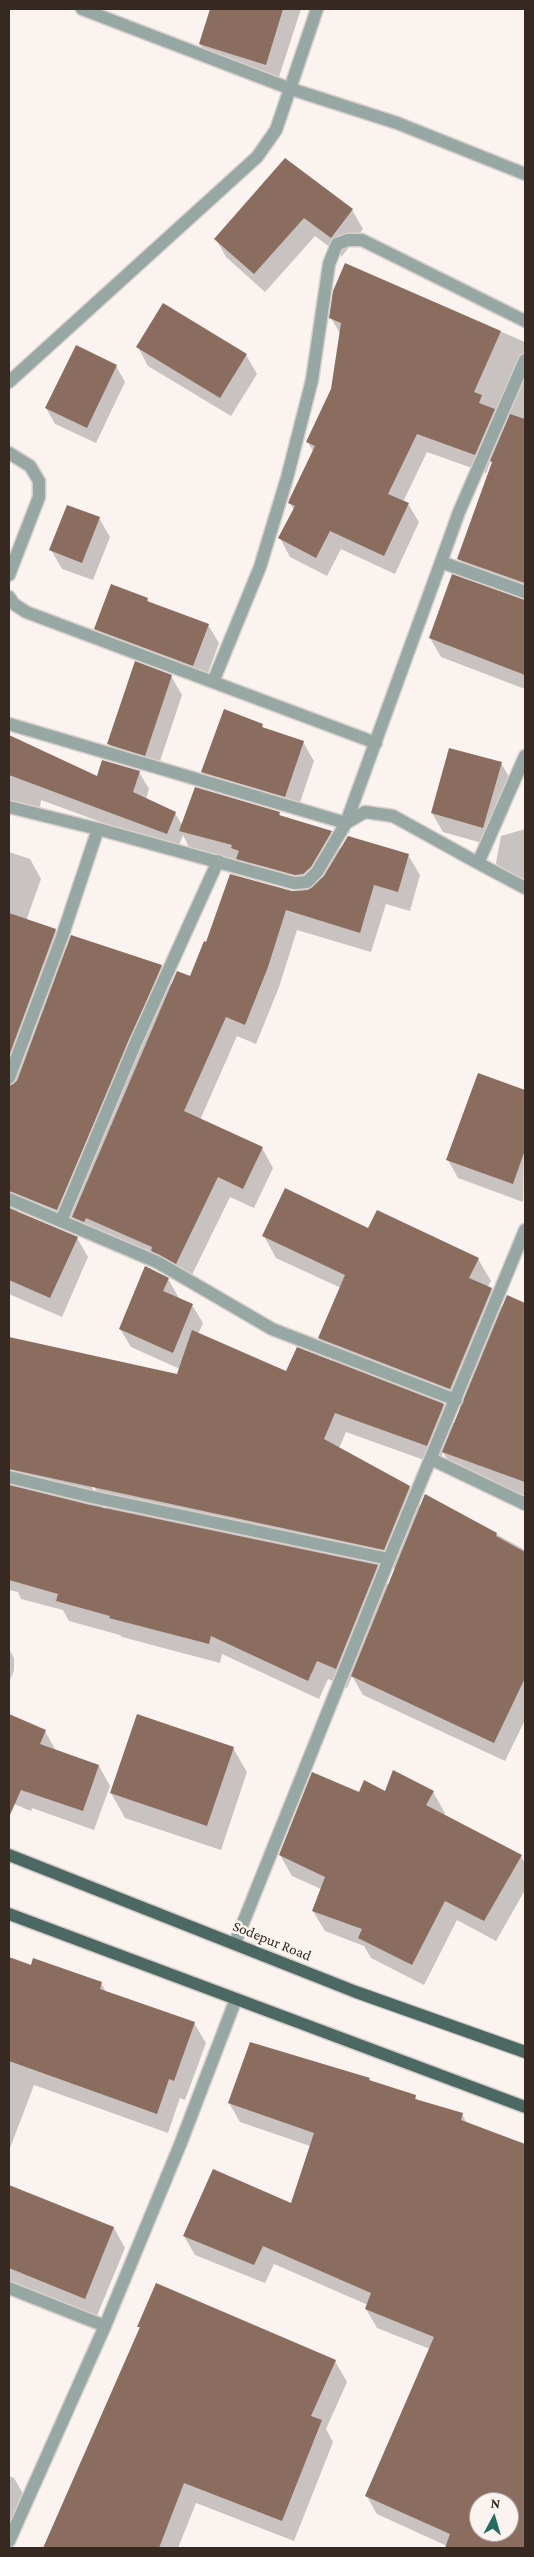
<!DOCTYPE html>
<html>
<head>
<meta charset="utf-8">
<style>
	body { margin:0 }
	#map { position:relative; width:534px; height:2557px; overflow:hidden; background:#faf3f0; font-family:"Crimson Pro",serif }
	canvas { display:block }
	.frame { position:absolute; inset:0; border:10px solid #352922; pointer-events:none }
	.north { position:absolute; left:469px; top:2492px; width:50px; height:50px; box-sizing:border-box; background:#faf3f0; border:1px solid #aba29e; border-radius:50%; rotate:6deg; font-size:14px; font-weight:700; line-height:20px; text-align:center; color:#352922 }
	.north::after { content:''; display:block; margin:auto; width:18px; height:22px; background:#266c60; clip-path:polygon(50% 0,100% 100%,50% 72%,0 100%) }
</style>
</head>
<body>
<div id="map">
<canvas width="534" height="2557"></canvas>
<div class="frame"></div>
<div class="north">N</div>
</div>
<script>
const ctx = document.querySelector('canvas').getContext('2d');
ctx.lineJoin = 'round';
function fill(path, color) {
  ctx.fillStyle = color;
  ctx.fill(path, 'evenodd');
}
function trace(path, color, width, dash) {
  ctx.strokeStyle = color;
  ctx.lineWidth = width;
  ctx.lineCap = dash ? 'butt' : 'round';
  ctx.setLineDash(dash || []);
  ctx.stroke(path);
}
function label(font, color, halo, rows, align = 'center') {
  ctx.font = font + ' "Crimson Pro",serif';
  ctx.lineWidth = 5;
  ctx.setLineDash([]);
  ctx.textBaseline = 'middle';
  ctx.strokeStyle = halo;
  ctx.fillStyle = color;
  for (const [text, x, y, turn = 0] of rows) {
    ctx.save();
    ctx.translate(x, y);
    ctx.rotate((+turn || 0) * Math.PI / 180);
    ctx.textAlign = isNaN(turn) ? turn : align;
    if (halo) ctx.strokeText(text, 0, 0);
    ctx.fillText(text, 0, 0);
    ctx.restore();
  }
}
fill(new Path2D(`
	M211 9H301L277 83 211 62 200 44Z
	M285 160 352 210 363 229 342 256 315 236 265 292 226 257 216 239Z
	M346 265 525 342V598L470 578 459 559 493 463 491 460 486 473 427 452 403 502 408 504 419 522 395 574 341 549 327 576 290 557 280 538 294 510 289 502 313 451 308 442 333 390 341 335 331 318Z
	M138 347 246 355 257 374 231 416 148 366Z
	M116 366 125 382 96 443 55 424 46 408Z
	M99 518 110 537 93 580 62 569 51 550Z
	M147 599 150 603 208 625 219 643 204 684 106 647 96 629Z
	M522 601H525V689L441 657 430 638Z
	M171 676 182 695 156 773 119 763 109 744Z
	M262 725 264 729 303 742 314 761 296 814 213 790 202 772Z
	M9 737 98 777 139 772 149 789 146 799 175 813 182 825 279 813 282 818 331 833 341 850 408 855 420 875 410 911 386 904 371 952 297 930 279 987 256 1044 237 1036 200 1120 262 1148 273 1168 254 1208 230 1197 188 1283 85 1237 73 1217 68 1229 24 1210 14 1212 77 1238 88 1257 62 1317 9 1294V852L30 859 41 879 26 921 55 930 67 951 161 966 172 985 191 978 292 892 306 891 246 874 238 860 189 847 183 835 177 850 41 800 40 807 9 801Z
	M501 763 512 782 493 846 443 832 432 813Z
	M525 829V887L508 882 496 863 501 836Z
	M479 1075 525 1092 523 1202 458 1178 448 1160Z
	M369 1230 478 1259 491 1281 487 1288 491 1289 503 1309 508 1296 525 1304V1497L454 1471 443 1452 438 1465 346 1432 339 1448 410 1487 421 1506 425 1495 525 1550V1720L505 1761 363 1695 352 1676 347 1688 328 1679 319 1699 222 1654 220 1663 122 1637 120 1635 69 1621 63 1610 21 1599 18 1592 9 1590V1338L178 1375 180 1369 131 1347 120 1329 168 1279 179 1298 192 1305 203 1323 198 1334 287 1372 334 1363 319 1338 341 1288 276 1258 264 1236ZM442 1402 461 1409 455 1425ZM92 1483 107 1509H104L90 1484ZM376 1565 396 1569 389 1586 381 1574Z
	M9 1649 14 1658V1670L9 1683Z
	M9 1715 45 1731 56 1751 99 1766 110 1786 94 1830 32 1808 31 1811 9 1802Z
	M233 1748 247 1772 221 1850 125 1818 111 1793Z
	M394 1772 433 1792 445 1813 444 1815 521 1856 525 1863V1890L496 1941 457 1920 424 1985 371 1958 364 1946 325 1931 313 1911 321 1889 292 1876 280 1855 359 1794 386 1793Z
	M9 1958 31 1967 101 1983 106 1992 194 2023 206 2043 185 2100 180 2098 168 2133 34 2085 9 2151Z
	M369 2079 371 2082 415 2096 418 2101 462 2114 467 2124 525 2146V2548H446L447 2546 377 2514 366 2495 430 2349 377 2328 366 2309 368 2305 274 2264 265 2283 195 2255 184 2236 291 2204 310 2146 240 2122 229 2103ZM479 2502H509V2532H479Z
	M9 2186 114 2228 125 2248 96 2318 9 2282Z
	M139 2326 335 2361 347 2382 326 2429 333 2442 294 2541 196 2503 178 2548H44L140 2329Z
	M9 2476 14 2478 26 2499 9 2534Z`), '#0003');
fill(new Path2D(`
	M210 9H283L266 65 199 44Z
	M285 158 353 209 331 238 304 218 254 274 214 239Z
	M345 263 501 331 474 392 482 395 479 403 495 409 475 455 417 434 388 494 409 503 384 556 330 531 316 558 278 538 295 506 288 503 290 498 315 446 306 442 331 389 341 323 329 318 333 291Z
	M163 303 247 354 220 398 136 347Z
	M76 345 117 365 87 428 45 408Z
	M510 414 525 419V583L457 559 492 462 490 461Z
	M67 505 100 517 82 563 49 550Z
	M452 574 525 600V675L429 638Z
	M111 584 148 598 147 601 209 624 193 666 94 629Z
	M135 661 172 675 145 756 107 744Z
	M224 709 263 724 262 727 304 741 285 797 201 772Z
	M9 735 97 776 102 760 140 771 133 792 176 812 167 834 9 775Z
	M449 748 502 762 483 828 431 813Z
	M195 787 280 812 279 815 332 831 311 867 303 874 295 875 236 859 239 851 231 848 232 845 179 831Z
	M348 836 409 854 398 892 374 885 360 933 286 910 268 967 245 1025 226 1017 184 1111 263 1147 243 1189 218 1177 176 1264 151 1251 152 1247 86 1218 84 1222 72 1217 177 971 190 976 204 941 206 942 230 874 292 891 308 890 324 876Z
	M9 913 56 929 9 1056Z
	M71 935 162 965 57 1210 9 1191V1086L17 1081Z
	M478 1073 525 1090V1150L513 1184 446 1160Z
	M285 1188 368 1228 377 1210 479 1258 469 1278 492 1288 450 1389 318 1338 345 1275 262 1236Z
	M9 1208 78 1237 50 1298 9 1280Z
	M145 1266 169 1278 163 1291 193 1304 173 1353 119 1329Z
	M507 1295 525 1303V1482L442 1452Z
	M192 1330 286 1371 297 1347 444 1404 427 1446 335 1413 324 1439 410 1486 384 1550 9 1469V1337L177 1374Z
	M9 1485 90 1505 378 1565 336 1669 317 1661 308 1681 211 1636 209 1644 109 1618 110 1616 56 1601 58 1594 9 1580Z
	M425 1494 497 1533 496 1536 525 1552V1678L494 1743 351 1676Z
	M9 1714 46 1730 40 1744 99 1765 83 1811 21 1790 9 1817Z
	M137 1714 234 1747 207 1826 110 1793Z
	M393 1770 434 1791 426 1805 522 1855 484 1921 445 1901 412 1965 358 1938 362 1929 312 1911 325 1877 279 1855 312 1772 359 1792 364 1780 385 1791Z
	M9 1957 31 1965 33 1958 102 1982 100 1989 195 2022 174 2081 169 2079 157 2114 9 2061Z
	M250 2042 370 2078 369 2080 416 2095 415 2099 463 2113 461 2120 525 2144V2548H445L450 2534 365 2496 434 2337 365 2309 371 2293 263 2246 254 2265 183 2236 213 2169 291 2203 314 2133 228 2103ZM479 2502H509V2532H479Z
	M9 2185 114 2227 85 2299 9 2268Z
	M156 2283 336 2360 311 2416 322 2420 282 2521 184 2483 159 2548H43L140 2327H137Z`), '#8a6d5e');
const minor = new Path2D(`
	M291 89 397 123 525 174
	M525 360 459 512 441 562 525 592
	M9 453 30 466 39 481V497L9 575
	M9 597 14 604 26 612 376 743
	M213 682 260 567 287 478 312 380 329 264 337 244 348 240H362L525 321
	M9 724 346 823 441 562
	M525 756 478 863 525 888
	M9 807 98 829 294 883 307 882 317 872 346 823 365 812 393 816 478 863
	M9 1078 62 937 98 829
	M9 1199 157 1262 272 1329 456 1400
	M61 1221 136 1042 218 861
	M431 1459 525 1504
	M9 1477 92 1497 389 1559
	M235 1943 389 1559 525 1230
	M9 2288 105 2326
	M9 2541 105 2326 180 2145 236 1999`);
const tertiary = new Path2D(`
	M82 9 291 89
	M9 382 257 157 276 130 317 9`);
const primary = new Path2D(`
	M9 1855 356 1992 525 2052
	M9 1914 525 2107`);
trace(minor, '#d7cfcb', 15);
trace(tertiary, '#d7cfcb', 15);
trace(primary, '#d7cfcb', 15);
trace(minor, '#97a8a4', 12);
trace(tertiary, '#97a8a4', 12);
trace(primary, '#4b6962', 12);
label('15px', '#352922', '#faf3f0', [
	["Sodepur Road",272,1941,22]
]);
</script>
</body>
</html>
